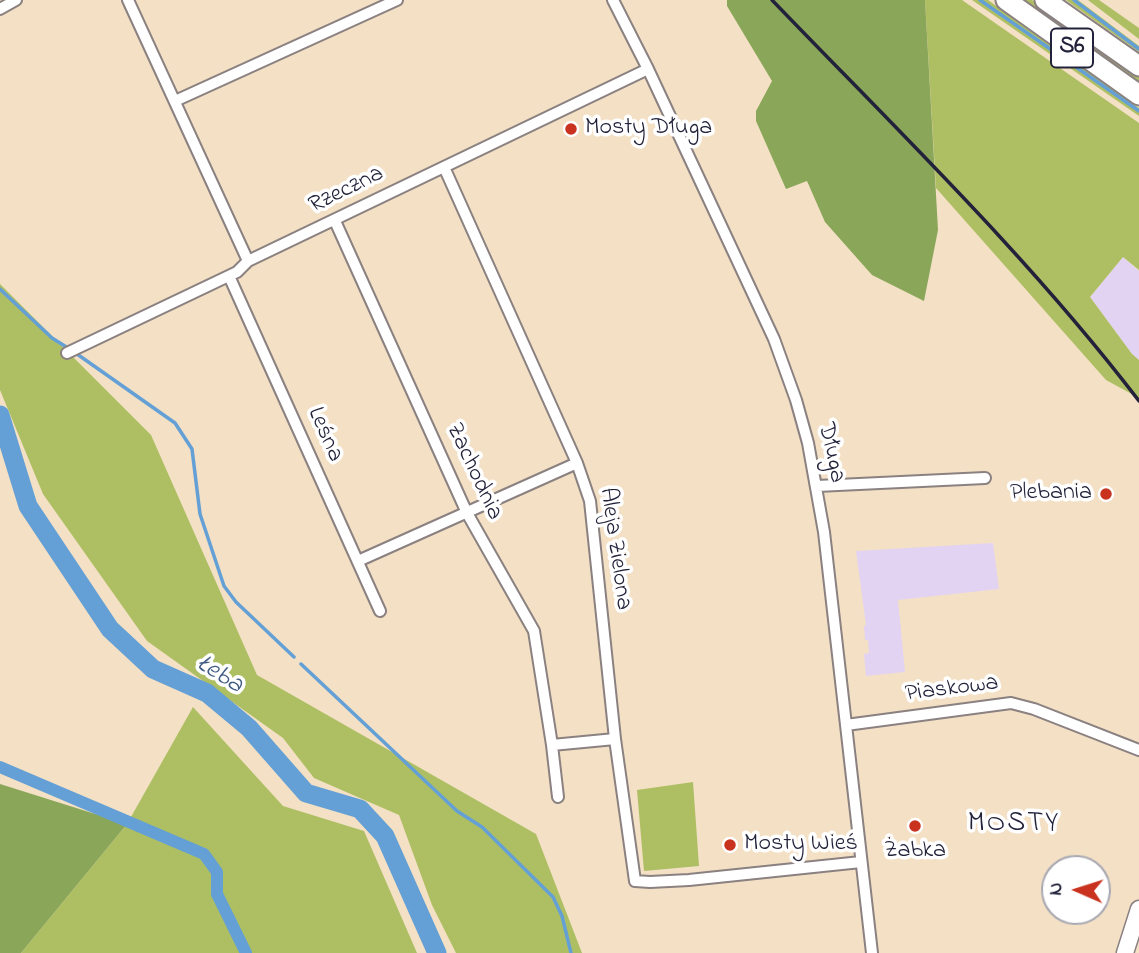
<!DOCTYPE html>
<html>
<head>
<meta charset="utf-8">
<style>
	body { margin:0 }
	#map { position:relative; width:1139px; height:953px; overflow:hidden; background:#f3e0c5; font-family:"Indie Flower",sans-serif }
	canvas { display:block }
	.north { position:absolute; left:1041px; top:855px; width:70px; height:70px; box-sizing:border-box; background:#fff; border:2px solid #a7a7b1; border-radius:50%; rotate:273deg; font-size:19px; font-weight:700; line-height:28px; text-align:center; color:#22223b }
	.north::after { content:''; display:block; margin:auto; width:24px; height:32px; background:#c8321e; clip-path:polygon(50% 0,100% 100%,50% 72%,0 100%) }
</style>
</head>
<body>
<div id="map">
<canvas width="1139" height="953"></canvas>
<div class="north">N</div>
</div>
<script>
const ctx = document.querySelector('canvas').getContext('2d');
ctx.lineJoin = 'round';
function fill(path, color) {
  ctx.fillStyle = color;
  ctx.fill(path, 'evenodd');
}
function trace(path, color, width, dash) {
  ctx.strokeStyle = color;
  ctx.lineWidth = width;
  ctx.lineCap = dash ? 'butt' : 'round';
  ctx.setLineDash(dash || []);
  ctx.stroke(path);
}
function label(font, color, halo, rows, align = 'center') {
  ctx.font = font + ' "Indie Flower",sans-serif';
  ctx.lineWidth = 7;
  ctx.setLineDash([]);
  ctx.textBaseline = 'middle';
  ctx.strokeStyle = halo;
  ctx.fillStyle = color;
  for (const [text, x, y, turn = 0] of rows) {
    ctx.save();
    ctx.translate(x, y);
    ctx.rotate((+turn || 0) * Math.PI / 180);
    ctx.textAlign = isNaN(turn) ? turn : align;
    if (halo) ctx.strokeText(text, 0, 0);
    ctx.fillText(text, 0, 0);
    ctx.restore();
  }
}
fill(new Path2D(`
	M1123 257 1139 271V360L1132 354 1090 297Z
	M993 543 999 589 898 600 905 672 866 676 864 654 869 653 868 640H865L864 626 866 625 856 551Z`), '#e3d3f2');
fill(new Path2D(`
	M925 0H962L1139 123V270L1123 257 1090 297 1132 354 1139 360V398L1106 380 936 188Z
	M972 0H988L1139 108V116Z
	M1020 0H1032L1139 76V85Z
	M1066 0H1078L1139 46V52Z
	M1088 0H1099L1139 28V39Z
	M0 284 151 435 257 675 536 834 582 953H456L432 905 399 815 314 778 283 738 147 641 43 494 0 390Z
	M193 707 283 806 364 831 417 953H21L127 824Z
	M693 782 699 866 644 871 637 790Z`), '#aebf63');
fill(new Path2D(`
	M727 0H925L938 230 924 301 872 275 825 222 807 181 786 189 756 121V111L772 81 727 6Z
	M0 784 127 824 21 953H0Z`), '#8aa659');
trace(new Path2D(`
	M980 0 1139 111
	M1074 0 1139 49
	M0 289 52 338 68 348
	M77 354 175 423 192 449 200 514 224 586 236 602 294 657
	M301 664 457 811 482 827 553 897 562 916 571 953`), '#64a0d5', 3.5);
trace(new Path2D(`
	M0 767 204 854 217 872V894L246 953`), '#64a0d5', 12);
trace(new Path2D(`
	M0 415 28 506 110 629 153 669 207 693 249 728 306 793 360 809 385 836 437 953`), '#64a0d5', 19);
const street = new Path2D(`
	M128 0 248 261
	M613 0 648 69 774 339 796 400 808 443 824 532 872 953
	M0 9 16 0
	M175 101 397 0
	M444 167 577 463 590 501 615 739 635 881 650 882 689 880 861 862
	M335 221 467 513 534 631 552 745 558 797
	M229 276 380 611
	M67 353 237 272 248 261 648 69
	M817 486 985 478
	M358 561 577 463
	M846 725 1011 703 1034 709 1139 750
	M552 745 615 739`);
const secondary = new Path2D(`
	M1125 953 1139 909`);
const highway = new Path2D(`
	M1006 0 1139 95
	M1045 0 1139 66`);
trace(street, '#8a8180', 14);
trace(secondary, '#8a8180', 19);
trace(highway, '#8a8180', 23);
trace(street, '#fff', 10);
trace(secondary, '#fff', 16);
trace(highway, '#fff', 19);
trace(new Path2D(`
	M772 0C897 130 1029 257 1139 401`), '#22223b', 3.5);
for (const [x, y, r, color] of [
	[571,129,7,"#c8321e"],
	[1106,494,7,"#c8321e"],
	[915,826,7,"#c8321e"],
	[730,845,7,"#c8321e"]
]) {
  const dot = new Path2D();
  dot.arc(x, y, r, 0, 2 * Math.PI);
  ctx.fillStyle = color;
  ctx.fill(dot);
  trace(dot, '#fff', 2.5);
}
for (const [x, y, w] of [
	[1072,48,42]
]) {
  const box = new Path2D();
  box.roundRect(x - w / 2, y - 19.5, w, 39, 5);
  ctx.fillStyle = '#fff';
  ctx.fill(box);
  trace(box, '#22223b', 2);
}
label('bold 23px', '#22223b', null, [
	["S6",1072,48]
]);
label('24px', '#22223b', '#fff', [
	["Mosty Długa",585,129],
	["Plebania",1092,494,"right"],
	["Mosty Wieś",744,845],
	["Żabka",915,852,"center"]
], 'left');
label('24px', '#22223b', '#fff', [
	["Rzeczna",347,191,-26],
	["Leśna",324,435,66],
	["Długa",830,453,78],
	["Zachodnia",473,472,65],
	["Aleja Zielona",614,549,82],
	["Piaskowa",952,690,-7]
]);
label('italic 26px', '#405b80', '#fff', [
	["Łeba",219,676,32]
]);
ctx.letterSpacing = '2px';
label('28px', '#22223b', '#fff', [
	["MOSTY",1014,825]
]);
ctx.letterSpacing = '0px';
</script>
</body>
</html>
